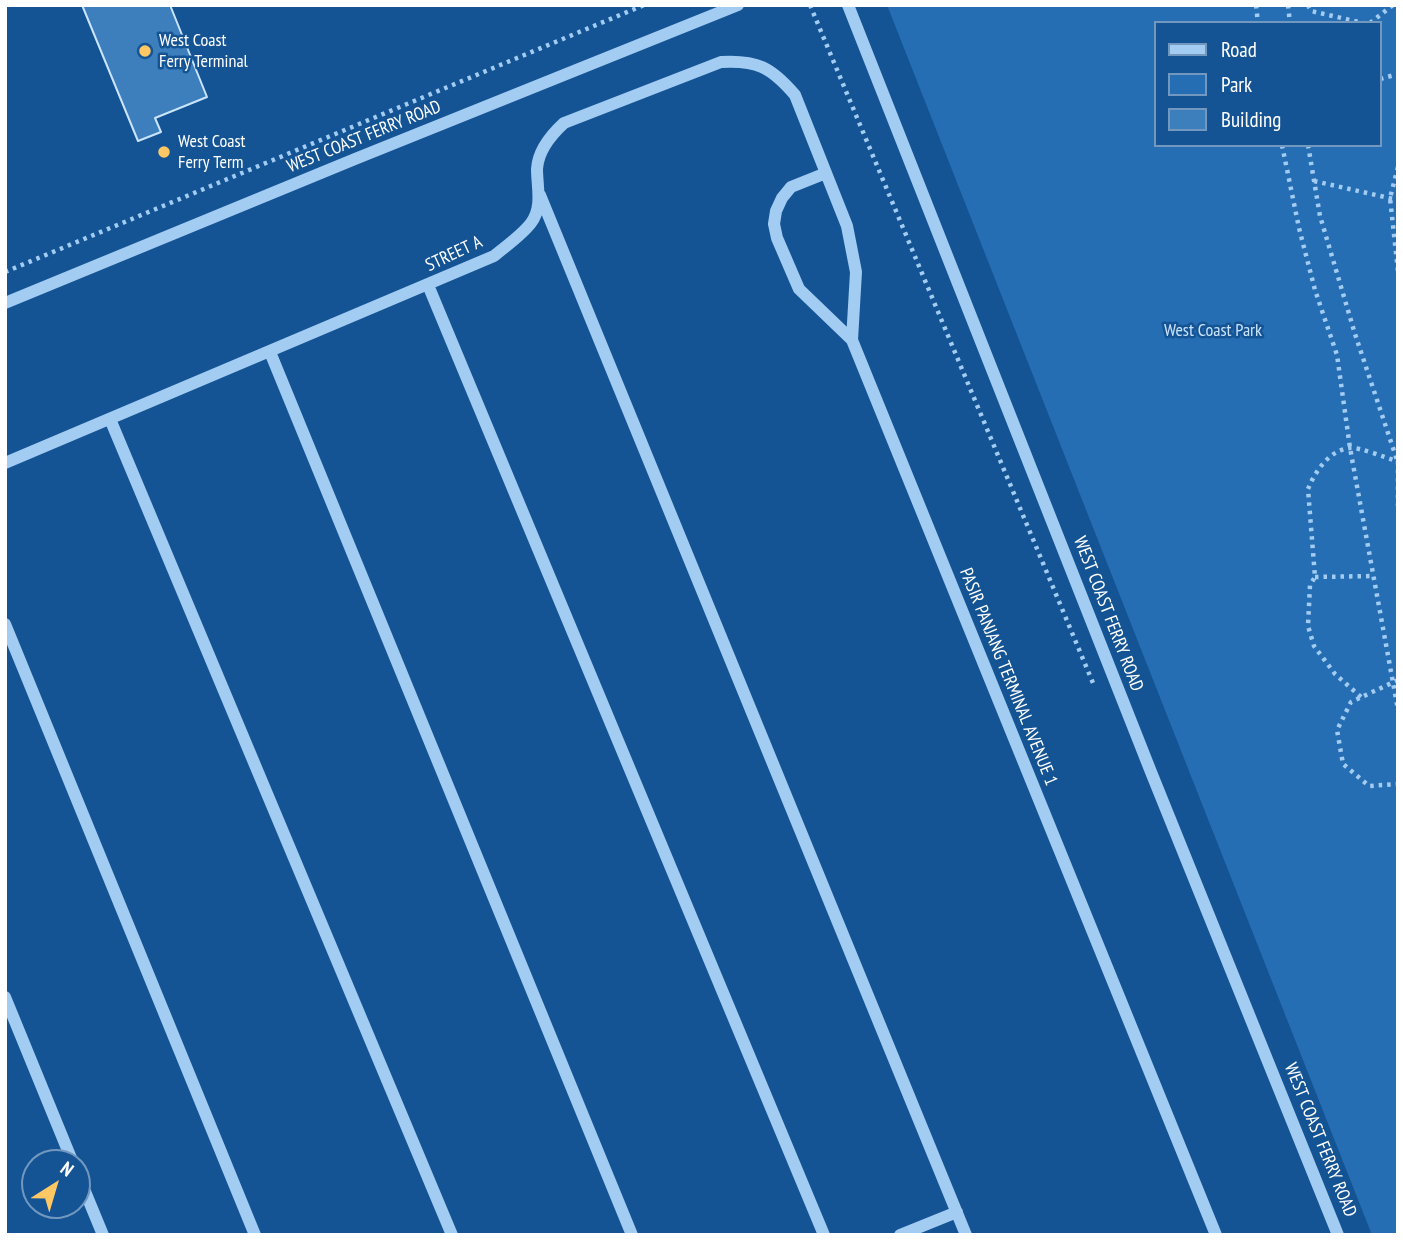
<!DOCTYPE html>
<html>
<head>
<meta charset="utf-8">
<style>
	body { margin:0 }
	#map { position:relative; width:1403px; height:1240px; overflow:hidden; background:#145494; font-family:"PT Sans Narrow",sans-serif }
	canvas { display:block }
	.frame { position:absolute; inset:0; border:7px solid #fff; pointer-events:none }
	.legend { position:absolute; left:1154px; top:21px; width:228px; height:126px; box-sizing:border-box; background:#145494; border:2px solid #7298bf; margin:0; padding:9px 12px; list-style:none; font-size:21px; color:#fff }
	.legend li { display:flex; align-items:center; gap:14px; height:35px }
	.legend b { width:35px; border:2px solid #7298bf }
	.north { position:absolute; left:21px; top:1149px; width:70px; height:70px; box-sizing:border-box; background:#145494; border:2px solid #7298bf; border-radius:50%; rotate:37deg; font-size:19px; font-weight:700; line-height:28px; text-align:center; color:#fff }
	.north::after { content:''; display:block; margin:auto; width:24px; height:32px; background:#ffc864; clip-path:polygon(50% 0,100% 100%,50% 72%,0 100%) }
</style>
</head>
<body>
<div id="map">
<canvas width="1403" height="1240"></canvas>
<div class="frame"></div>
<ul class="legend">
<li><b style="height:9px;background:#a3ccf2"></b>Road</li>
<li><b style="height:19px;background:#266eb3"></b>Park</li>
<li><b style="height:19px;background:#3d7ebc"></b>Building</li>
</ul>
<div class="north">N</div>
</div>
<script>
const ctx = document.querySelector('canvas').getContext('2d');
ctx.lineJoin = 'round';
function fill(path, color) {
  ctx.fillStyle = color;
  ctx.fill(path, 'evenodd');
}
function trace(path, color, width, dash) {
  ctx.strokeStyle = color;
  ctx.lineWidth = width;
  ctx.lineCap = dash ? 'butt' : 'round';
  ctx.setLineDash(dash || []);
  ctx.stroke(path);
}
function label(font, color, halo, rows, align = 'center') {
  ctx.font = font + ' "PT Sans Narrow",sans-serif';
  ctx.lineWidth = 5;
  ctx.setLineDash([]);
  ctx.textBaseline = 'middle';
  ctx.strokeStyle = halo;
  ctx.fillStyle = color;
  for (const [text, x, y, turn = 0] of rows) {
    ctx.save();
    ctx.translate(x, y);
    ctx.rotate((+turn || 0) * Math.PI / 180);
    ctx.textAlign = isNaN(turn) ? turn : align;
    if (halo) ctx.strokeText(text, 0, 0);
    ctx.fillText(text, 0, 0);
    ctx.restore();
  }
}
fill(new Path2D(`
	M887 5H1398V1235H1372ZM1156 23H1380V145H1156Z`), '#266eb3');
const building = new Path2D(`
	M82 5H170L207 97 155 118 161 132 138 141Z`);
fill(building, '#3d7ebc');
trace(building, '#cae4fd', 2);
trace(new Path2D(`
	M810 5 1093 683
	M1256 5 1258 23
	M1288 5 1290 23
	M1308 5 1311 11 1363 23
	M1370 23 1393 5
	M1380 79 1398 74
	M1282 145 1299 228 1315 290 1337 355 1350 448 1398 710
	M1308 145 1320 216 1355 334 1397 460
	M1398 167 1390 198 1398 271
	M1314 181 1398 200
	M5 272 644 5
	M1398 461V506
	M1315 577 1374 576
	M1398 680 1351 702 1337 730 1343 764 1369 786 1398 784
	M1361 697 1335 674 1314 646 1308 626 1310 585 1315 577 1308 489C1315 472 1329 450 1350 448 1360 447 1386 458 1397 461`), '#a3ccf2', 4.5, [3.5, 5]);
trace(new Path2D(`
	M848 5 1151 772 1338 1235
	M826 173 791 187 782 198 776 211 774 224 777 238 799 289 852 340 1216 1235
	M540 195 966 1235
	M428 285 824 1235
	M5 303 355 159 738 5
	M270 352 632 1235
	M110 419 452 1235
	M5 463 494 256C506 246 522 235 531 223 543 207 537 187 537 169 538 151 552 134 564 123L721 62C757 60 771 67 795 95L847 226 856 272 852 340
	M5 624 255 1235
	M5 997 73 1163
	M77 1172 103 1235
	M900 1235 957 1212`), '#a3ccf2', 12);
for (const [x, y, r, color] of [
	[145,51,7,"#ffc864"],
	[164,152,7,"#ffc864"]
]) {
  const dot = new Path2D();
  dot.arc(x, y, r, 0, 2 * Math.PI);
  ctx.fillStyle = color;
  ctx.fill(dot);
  trace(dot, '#145494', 2.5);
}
label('18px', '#fff', '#145494', [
	["West Coast",159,41],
	["Ferry Terminal",159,62],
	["West Coast",178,142],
	["Ferry Term",178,163]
], 'left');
label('18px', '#fff', '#145494', [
	["WEST COAST FERRY ROAD",364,137,-22],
	["STREET A",454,254,-25],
	["WEST COAST FERRY ROAD",1108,614,69],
	["PASIR PANJANG TERMINAL AVENUE 1",1008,677,68],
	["WEST COAST FERRY ROAD",1320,1140,68]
]);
label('18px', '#cae4fd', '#145494', [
	["West Coast Park",1213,331]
]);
</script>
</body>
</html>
